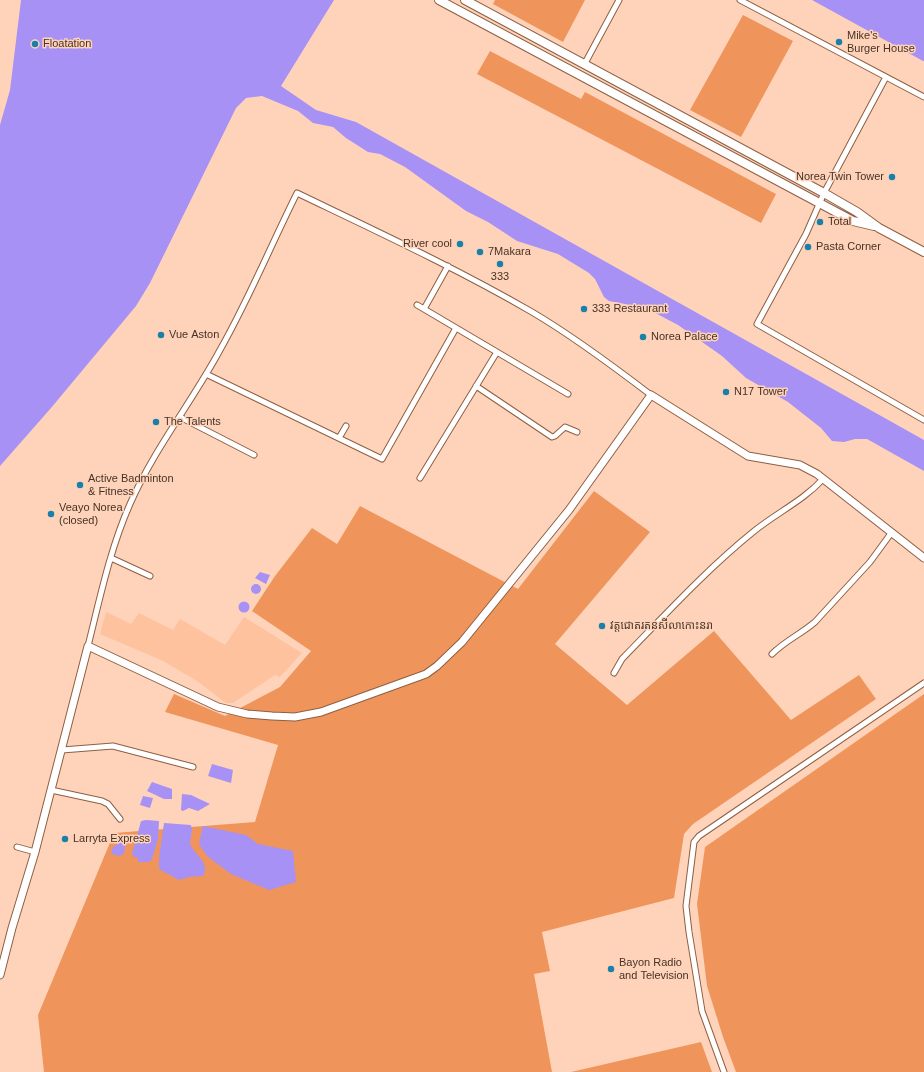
<!DOCTYPE html>
<html>
<head>
<meta charset="utf-8">
<style>
	body { margin:0 }
	canvas { display:block; background:#ffd3ba }
</style>
</head>
<body>
<canvas width="924" height="1072"></canvas>
<script>
const ctx = document.querySelector('canvas').getContext('2d');
ctx.lineJoin = 'round';
function fill(path, color) {
  ctx.fillStyle = color;
  ctx.fill(path, 'evenodd');
}
function trace(path, color, width, dash) {
  ctx.strokeStyle = color;
  ctx.lineWidth = width;
  ctx.lineCap = dash ? 'butt' : 'round';
  ctx.setLineDash(dash || []);
  ctx.stroke(path);
}
function label(font, color, halo, rows, align = 'center') {
  ctx.font = font + ' Helvetica,"Noto Sans Khmer",sans-serif';
  ctx.lineWidth = 3;
  ctx.setLineDash([]);
  ctx.textBaseline = 'middle';
  ctx.strokeStyle = halo;
  ctx.fillStyle = color;
  for (const [text, x, y, turn = 0] of rows) {
    ctx.save();
    ctx.translate(x, y);
    ctx.rotate((+turn || 0) * Math.PI / 180);
    ctx.textAlign = isNaN(turn) ? turn : align;
    if (halo) ctx.strokeText(text, 0, 0);
    ctx.fillText(text, 0, 0);
    ctx.restore();
  }
}
fill(new Path2D(`
	M106 612 131 624 139 613 173 630 180 619 225 645 244 617 302 653 280 677 275 675 233 703H226L197 681 163 661 100 634Z`), '#fec29e');
fill(new Path2D(`
	M495 0H585L563 42 493 4Z
	M743 15 793 41 741 137 690 110Z
	M490 51 581 99 585 92 776 194 761 223 477 74Z
	M594 491 650 532 555 644 627 705 714 631 791 720 859 675 876 699 693 824 684 834 674 898 542 932 550 971 534 974 552 1072H44L38 1015 114 833 255 822 278 745 165 712 174 694 225 716 280 687 311 651 252 611 275 576 312 528 337 544 360 506 518 589Z
	M924 694V1072H736L723 1037 707 986 697 904 705 847Z
	M701 1042 712 1072H571Z`), '#ef955b');
fill(new Path2D(`
	M21 0H334L281 86 316 110 356 122 924 440V471L867 439H855L844 442 832 441 821 428 788 402 746 378 722 356 678 325 646 308 609 301 604 297 595 279 589 273 558 254 517 241 488 222 466 211 405 167 380 154 368 152 346 138 333 127 313 123 298 111 262 96 246 98 236 108 150 283 136 306 51 408 0 466V125L10 90Z
	M812 0H924V61H923Z
	M260 572 270 575 266 584 255 578Z
	M251 589a5 5 0 1 1 10 0a5 5 0 1 1-10 0Z
	M238.5 607a5.5 5.5 0 1 1 11 0a5.5 5.5 0 1 1-11 0Z
	M212 764 233 770 231 783 208 776Z
	M152 782 172 789V799H164L147 791Z
	M182 794 191 795 210 804 198 811 189 808 183 811 181 810Z
	M143 796 153 798 150 808 140 805Z
	M146 820 159 821 158 839 152 859 149 862H138V858L134 857 132 854 141 821Z
	M164 823 191 825 192 830 190 844C195 855 211 864 203 876L189 877 179 880 159 869V858Z
	M203 826 246 835 258 844 293 851 296 882 269 890 231 874 207 856 199 844Z
	M120 836H127L124 853 120 856 111 854 113 847 118 844V838Z`), '#a791f5');
const street = new Path2D(`
	M740 0 924 97
	M584 65 619 0
	M886 77 824 193 806 234 757 324 924 420
	M417 305 424 309 448 266
	M424 309 568 394
	M206 374 382 459 456 328
	M476 386 552 437 555 436 565 427 577 432
	M180 417 254 455
	M339 438 346 426
	M420 478 497 352
	M111 558 150 576
	M88 646C100 598 110 549 130 504 154 449 192 402 220 350 249 299 271 245 297 193 376 231 456 268 532 312 573 336 613 366 651 395
	M772 654C785 641 801 634 815 622L870 562 892 532
	M614 673 622 659C664 616 706 570 753 532 776 513 803 501 823 479
	M62 750 113 746 193 767
	M51 790 102 801 108 804 120 819
	M17 847 35 852
	M724 1072 702 1011 689 932 686 906 694 842 699 836 924 683`);
const secondary = new Path2D(`
	M0 975 12 928 35 852 88 646 218 707 247 714 272 716 295 717 321 712 426 674 437 666 462 642 569 510 651 395 748 456 800 465 817 474 924 558`);
const primary = new Path2D(`
	M439 0 853 221 874 226
	M465 0 824 193 857 212 879 228 924 252`);
trace(street, '#8e5f42', 7);
trace(secondary, '#8e5f42', 9);
trace(primary, '#8e5f42', 10);
trace(street, '#fff', 5);
trace(secondary, '#fff', 7);
trace(primary, '#fff', 8);
for (const [x, y, r, color] of [
	[839,42,4,"#1a80aa"],
	[35,44,4,"#1a80aa"],
	[892,177,4,"#1a80aa"],
	[820,222,4,"#1a80aa"],
	[460,244,4,"#1a80aa"],
	[808,247,4,"#1a80aa"],
	[480,252,4,"#1a80aa"],
	[500,264,4,"#1a80aa"],
	[584,309,4,"#1a80aa"],
	[161,335,4,"#1a80aa"],
	[643,337,4,"#1a80aa"],
	[726,392,4,"#1a80aa"],
	[156,422,4,"#1a80aa"],
	[80,485,4,"#1a80aa"],
	[51,514,4,"#1a80aa"],
	[602,626,4,"#1a80aa"],
	[65,839,4,"#1a80aa"],
	[611,969,4,"#1a80aa"]
]) {
  const dot = new Path2D();
  dot.arc(x, y, r, 0, 2 * Math.PI);
  ctx.fillStyle = color;
  ctx.fill(dot);
  trace(dot, '#ffd3ba', 1.5);
}
label('11px', '#473225', '#ffd3ba', [
	["Mike's",847,36],
	["Burger House",847,49],
	["Floatation",43,44],
	["Norea Twin Tower",884,177,"right"],
	["Total",828,222],
	["River cool",452,244,"right"],
	["Pasta Corner",816,247],
	["7Makara",488,252],
	["333",500,277,"center"],
	["333 Restaurant",592,309],
	["Vue Aston",169,335],
	["Norea Palace",651,337],
	["N17 Tower",734,392],
	["The Talents",164,422],
	["Active Badminton",88,479],
	["& Fitness",88,492],
	["Veayo Norea",59,508],
	["(closed)",59,521],
	["វត្តជោតរតនសីលាកោះនរា",610,626],
	["Larryta Express",73,839],
	["Bayon Radio",619,963],
	["and Television",619,976]
], 'left');
</script>
</body>
</html>
